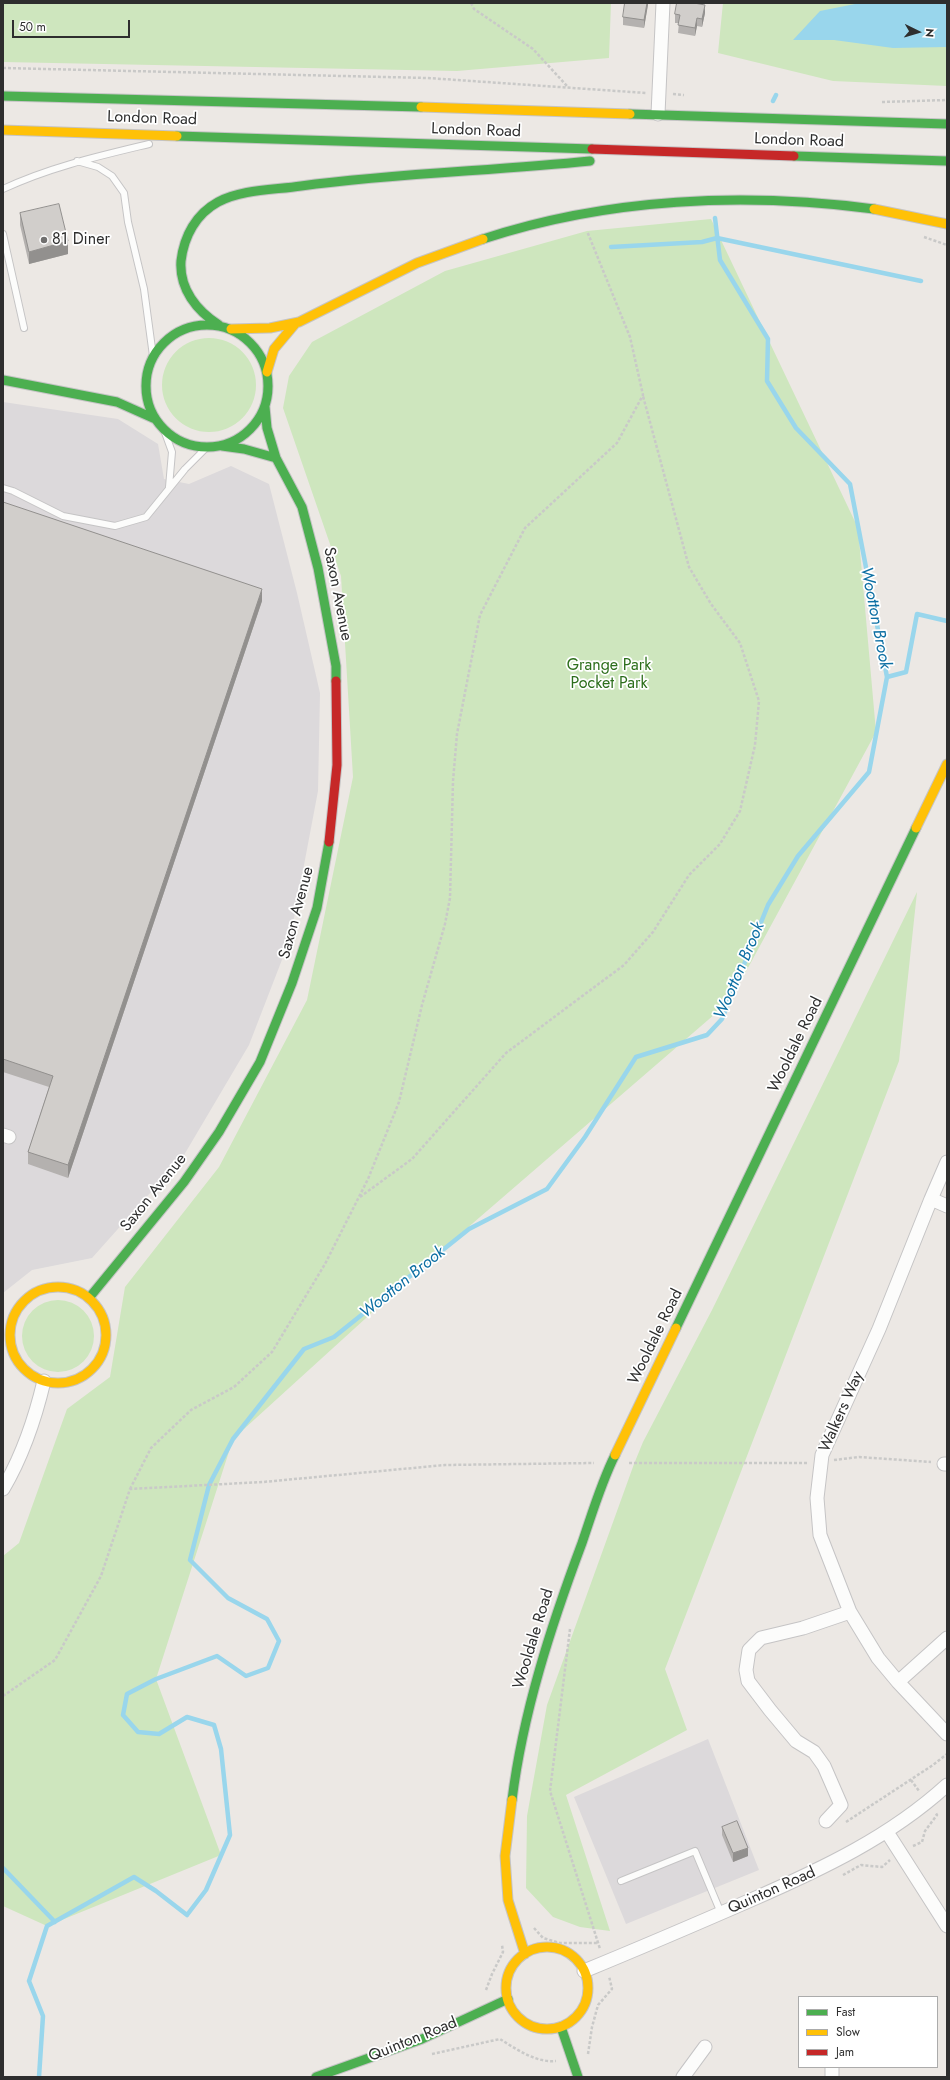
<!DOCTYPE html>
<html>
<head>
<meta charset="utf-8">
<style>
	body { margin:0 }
	#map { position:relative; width:950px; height:2080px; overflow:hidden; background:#ece8e4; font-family:Jost,sans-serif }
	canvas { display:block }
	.frame { position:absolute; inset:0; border:4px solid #2e2e2e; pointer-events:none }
	.legend { position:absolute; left:798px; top:1996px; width:140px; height:72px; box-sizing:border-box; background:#fff; border:1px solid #ababab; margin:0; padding:5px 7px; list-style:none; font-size:12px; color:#2e2e2e }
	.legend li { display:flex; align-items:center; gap:8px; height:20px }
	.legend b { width:20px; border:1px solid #ababab }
	.north { position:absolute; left:898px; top:12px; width:40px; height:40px; -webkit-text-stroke:3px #fff; paint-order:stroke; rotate:95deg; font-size:11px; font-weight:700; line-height:16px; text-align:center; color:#2e2e2e }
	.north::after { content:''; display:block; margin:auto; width:14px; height:18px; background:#2e2e2e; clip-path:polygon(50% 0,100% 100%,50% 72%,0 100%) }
	.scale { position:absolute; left:12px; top:20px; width:118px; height:18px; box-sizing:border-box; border:2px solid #2e2e2e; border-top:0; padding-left:5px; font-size:12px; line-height:14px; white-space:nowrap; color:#2e2e2e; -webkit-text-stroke:3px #fff; paint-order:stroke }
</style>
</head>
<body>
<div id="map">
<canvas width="950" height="2080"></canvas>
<div class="frame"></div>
<ul class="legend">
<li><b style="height:5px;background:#4caf50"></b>Fast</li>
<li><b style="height:5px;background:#ffc107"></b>Slow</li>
<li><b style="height:5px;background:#c62828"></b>Jam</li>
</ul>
<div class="north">N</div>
<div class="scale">50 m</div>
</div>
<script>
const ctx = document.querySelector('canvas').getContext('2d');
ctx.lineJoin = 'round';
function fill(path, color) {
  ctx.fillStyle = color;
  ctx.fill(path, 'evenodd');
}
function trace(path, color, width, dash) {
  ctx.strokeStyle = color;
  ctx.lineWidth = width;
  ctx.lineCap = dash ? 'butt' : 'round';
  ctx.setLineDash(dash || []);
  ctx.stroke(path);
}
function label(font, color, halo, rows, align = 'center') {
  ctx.font = font + ' Jost,sans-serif';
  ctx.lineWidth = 3.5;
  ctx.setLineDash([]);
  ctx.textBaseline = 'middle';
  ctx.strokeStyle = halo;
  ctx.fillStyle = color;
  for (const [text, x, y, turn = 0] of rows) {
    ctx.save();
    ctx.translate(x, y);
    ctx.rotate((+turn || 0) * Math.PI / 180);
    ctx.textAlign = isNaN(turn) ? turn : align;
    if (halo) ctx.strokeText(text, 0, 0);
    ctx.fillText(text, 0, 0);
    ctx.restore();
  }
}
fill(new Path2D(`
	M3 402 118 419 158 444 164 479 189 484 231 466 269 484 297 593 320 693 318 791 290 939 249 1045 184 1155 92 1258 32 1270 3 1293Z
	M708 1739 759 1870 626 1924 574 1797Z`), '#dcd9db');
fill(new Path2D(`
	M3 3H611L609 58 457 71 3 62Z
	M723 3H947V86L833 81 718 53Z
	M711 219 858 528 876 732 730 1001 421 1268 233 1439 156 1679 221 1855 47 1926 3 1906V1556L19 1543 67 1409 110 1377 125 1287 219 1167 307 1000 353 777 341 576 283 408 289 376 312 342 445 271 587 231Z
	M162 385a47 47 0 1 1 94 0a47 47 0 1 1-94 0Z
	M917 892 899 1061 665 1669 687 1730 566 1795 610 1931 580 1927 553 1917 526 1888 527 1816 547 1705 634 1464 643 1442 712 1310Z
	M22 1336a36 36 0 1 1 72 0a36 36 0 1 1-72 0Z`), '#cee6be');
fill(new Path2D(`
	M860 3H947V47L893 48 834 40H793L820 11Z`), '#99d6ec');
trace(new Path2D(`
	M773 101 776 95
	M611 247 702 242 717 238 921 281
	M887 677 906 672 917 614 947 621
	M3 1868 55 1922
	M39 2077 43 2016 29 1981 47 1926 134 1877 156 1891 187 1915 206 1890 230 1835 221 1749 214 1725 187 1717 159 1734 138 1732 123 1715 127 1694 156 1679 217 1656 246 1676 268 1668 279 1641 267 1619 228 1598 190 1560 209 1485 233 1439 304 1349 334 1337 469 1229 547 1189 585 1137 636 1057 707 1035 722 1019 768 905 798 856 869 772 887 677 850 484 796 428 767 381 768 339 720 260 715 218`), '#99d6ec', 4.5);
const lane = new Path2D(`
	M77 161 98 167 112 176 124 193 128 222 144 289 153 356
	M3 189C50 167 99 156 149 144
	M3 234 24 328
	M164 430 172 452 169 487
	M3 488 13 491 63 516 115 526 146 517 185 469 206 448
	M621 1881 695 1851 721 1913`);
const street = new Path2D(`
	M658 114 663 3
	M3 1135 9 1137
	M947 1162 931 1199 879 1329 822 1455 817 1498 820 1535 850 1612 878 1658 898 1682 947 1734
	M931 1199 947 1206
	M944 1464H947
	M3 1489C23 1455 35 1419 44 1381
	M898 1682 947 1638
	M826 1821 841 1805 824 1766 814 1752 796 1741 770 1710 748 1681 746 1670 749 1650 761 1638 803 1628 850 1612
	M887 1832 947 1926
	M584 1971C640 1948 696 1924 751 1900 822 1869 890 1837 947 1785
	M683 2077 705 2047
	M832 2077V2067`);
const fast = new Path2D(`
	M3 96 421 107
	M630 114 947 124
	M177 136 592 149
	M794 156 947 161
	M483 239C608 198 744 192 874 209
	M146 386a61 61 0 1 1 122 0a61 61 0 1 1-122 0Z
	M219 325C197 311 179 289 181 261 184 236 196 214 218 202 242 189 275 190 301 186 397 173 494 171 590 161
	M3 380 117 402 155 419
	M265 407 267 428 276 458 302 507 318 568 336 666V681
	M222 446 244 449 276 458
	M89 1298 184 1182 219 1132 260 1062 292 983 317 908 329 842
	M676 1328 916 828
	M512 1800C523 1712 551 1626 582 1543 592 1514 601 1483 615 1455
	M561 2027 578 2077
	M316 2077 422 2039 508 1999`);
const slow = new Path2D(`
	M421 107 630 114
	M3 130 177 136
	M874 209 947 224
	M231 329 270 328 299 322 417 263 483 239
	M267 372 274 349 295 324
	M916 828 947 764
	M10 1335a48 48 0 1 1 96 0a48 48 0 1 1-96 0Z
	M615 1455 676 1328
	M512 1800 505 1856 508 1900 525 1954
	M506 1988a41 41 0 1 1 82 0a41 41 0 1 1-82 0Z`);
const jam = new Path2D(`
	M592 149 794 156
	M329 842 337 765 336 681`);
trace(lane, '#c5c4c5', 8);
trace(street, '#c5c4c5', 15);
trace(fast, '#c5c4c5', 11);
trace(slow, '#c5c4c5', 11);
trace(jam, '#c5c4c5', 11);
trace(new Path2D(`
	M471 3 474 9 533 49 567 86
	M3 68 428 78 646 93
	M673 94 684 95
	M882 102 947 100
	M924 237 947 245
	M360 1197 412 1159 506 1053 624 965 653 932 689 875 720 844 740 811 755 745 759 701 740 643 711 604 689 567 643 396
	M834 1460 859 1457 931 1462
	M629 1463H808
	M130 1489 151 1448 191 1410 234 1387 272 1352 325 1264 368 1179 399 1102 422 1005 445 924 450 898 453 781 457 734 480 615 525 528 617 443 643 395 630 337 587 231
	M570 1629 550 1791 600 1949
	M3 1696 55 1660 101 1576 130 1489 263 1482 445 1465 594 1463
	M911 1780 919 1791
	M846 1822 933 1765 947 1754
	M913 1846 922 1842 925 1831 937 1815 935 1812
	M843 1875 861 1865 882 1867 890 1860
	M534 1928 543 1938 560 1943H598
	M486 1990 492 1974 503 1952 502 1945
	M432 2054 500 2039C516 2049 536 2063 556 2061
	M588 2054 592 2027 598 2005 612 1989 609 1976`), '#c9c9c8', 2.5, [3, 2]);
trace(lane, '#fcfcfb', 6);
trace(street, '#fcfcfb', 13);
trace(fast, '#4caf50', 9);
trace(slow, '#ffc107', 9);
trace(jam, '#c62828', 9);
fill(new Path2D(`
	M648 3 644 28 623 25V17Z
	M705 13 702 27 697 26 695 36 678 33 679 23H675V14Z
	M20 213 68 254 29 264 20 225Z
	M3 502 262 601 68 1178 28 1164V1152L49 1087 3 1072Z
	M722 1827 748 1856 733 1862 722 1835Z`), '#b4b1af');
fill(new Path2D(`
	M647 3H648V5L644 28V20Z
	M705 5V13L702 27V19Z
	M697 18V26L695 36V28Z
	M68 241V254L29 264V252Z
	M262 589V601L68 1178V1165Z
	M748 1848V1856L733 1862V1853Z`), '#92908e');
const building = new Path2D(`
	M625 3H647L644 20 623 17Z
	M677 3H694L705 5 702 19 697 18 695 28 678 25 680 15 675 14Z
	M59 204 68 241 29 252 20 213Z
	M3 502 262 589 68 1165 28 1152 53 1076 3 1059Z
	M737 1821 748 1848 733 1853 722 1827Z`);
fill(building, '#d1cecb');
trace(building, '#92908e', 1);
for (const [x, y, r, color] of [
	[44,240,4,"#706f6e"]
]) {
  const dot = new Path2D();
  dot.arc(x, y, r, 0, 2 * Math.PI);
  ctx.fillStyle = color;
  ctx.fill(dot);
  trace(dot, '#fff', 1.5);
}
label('16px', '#2e2e2e', '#fff', [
	["London Road",152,119,2],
	["London Road",476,131,2],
	["London Road",799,141,2],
	["Saxon Avenue",337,594,79],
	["Saxon Avenue",297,913,-75],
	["Wooldale Road",796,1045,-64],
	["Saxon Avenue",154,1193,-51],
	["Wooldale Road",656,1337,-64],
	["Walkers Way",842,1412,-66],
	["Wooldale Road",534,1639,-73],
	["Quinton Road",772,1891,-24],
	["Quinton Road",413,2040,-22]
]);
label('16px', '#2e2e2e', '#fff', [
	["81 Diner",52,240]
], 'left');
label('16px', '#2c6e1b', '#fff', [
	["Grange Park",609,666],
	["Pocket Park",609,684]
]);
label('italic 17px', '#0d6fa3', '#fff', [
	["Wootton Brook",875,618,79],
	["Wootton Brook",740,971,-67],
	["Wootton Brook",403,1283,-39]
]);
</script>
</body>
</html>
